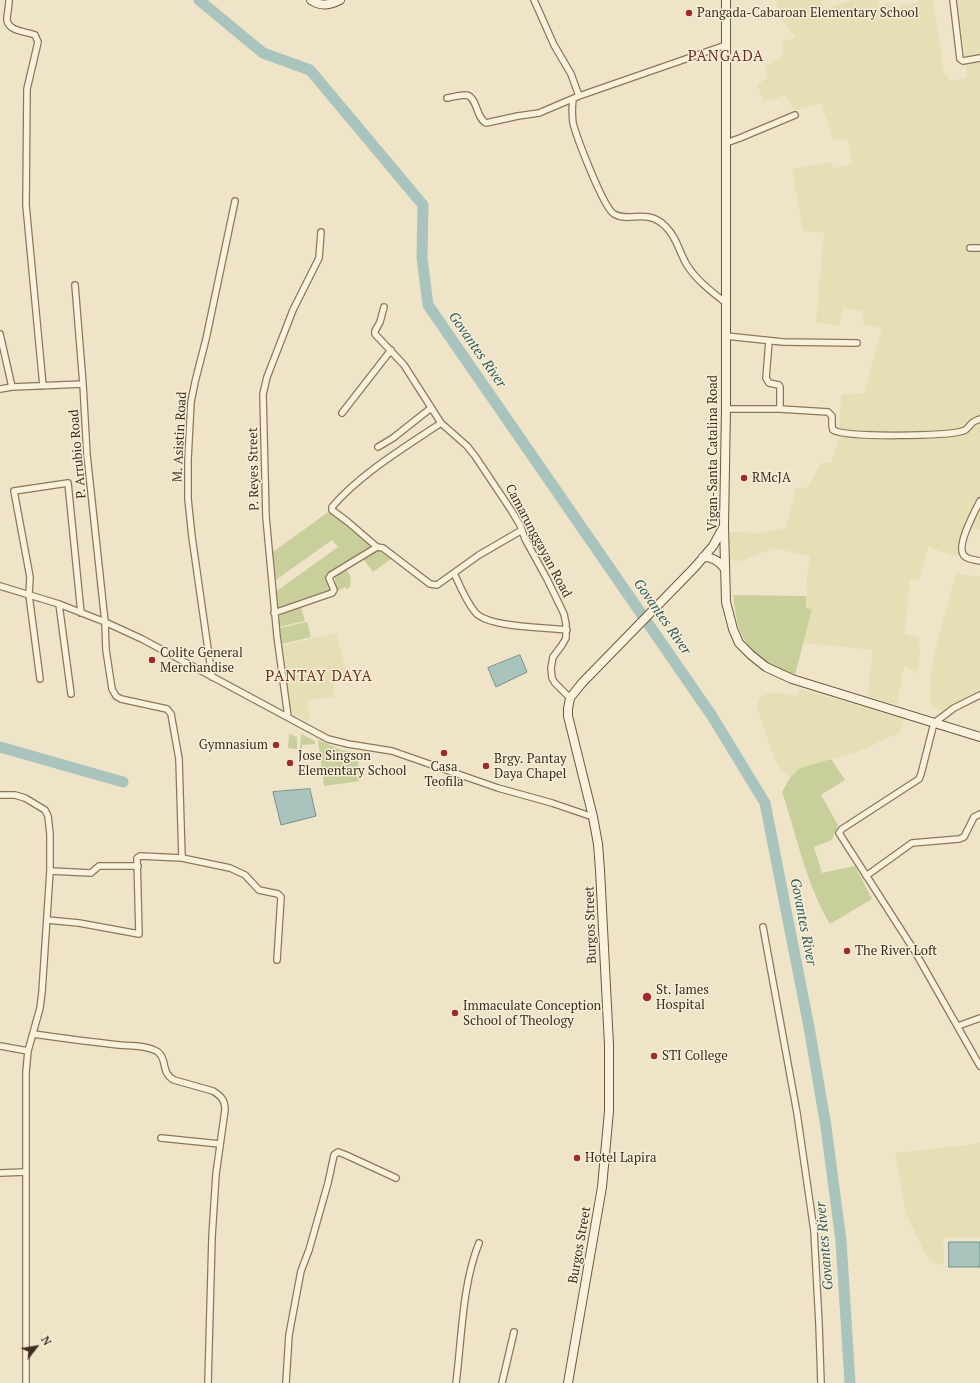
<!DOCTYPE html>
<html>
<head>
<meta charset="utf-8">
<style>
	body { margin:0 }
	#map { position:relative; width:980px; height:1383px; overflow:hidden; background:#f0e4c8; font-family:"PT Serif",serif }
	canvas { display:block }
	.north { position:absolute; left:16px; top:1327px; width:40px; height:40px; -webkit-text-stroke:3px #f7eed8; paint-order:stroke; rotate:59deg; font-size:11px; font-weight:700; line-height:16px; text-align:center; color:#3d2e20 }
	.north::after { content:''; display:block; margin:auto; width:14px; height:18px; background:#3d2e20; clip-path:polygon(50% 0,100% 100%,50% 72%,0 100%) }
</style>
</head>
<body>
<div id="map">
<canvas width="980" height="1383"></canvas>
<div class="north">N</div>
</div>
<script>
const ctx = document.querySelector('canvas').getContext('2d');
ctx.lineJoin = 'round';
function fill(path, color) {
  ctx.fillStyle = color;
  ctx.fill(path, 'evenodd');
}
function trace(path, color, width, dash) {
  ctx.strokeStyle = color;
  ctx.lineWidth = width;
  ctx.lineCap = dash ? 'butt' : 'round';
  ctx.setLineDash(dash || []);
  ctx.stroke(path);
}
function label(font, color, halo, rows, align = 'center') {
  ctx.font = font + ' "PT Serif",serif';
  ctx.lineWidth = 3;
  ctx.setLineDash([]);
  ctx.textBaseline = 'middle';
  ctx.strokeStyle = halo;
  ctx.fillStyle = color;
  for (const [text, x, y, turn = 0] of rows) {
    ctx.save();
    ctx.translate(x, y);
    ctx.rotate((+turn || 0) * Math.PI / 180);
    ctx.textAlign = isNaN(turn) ? turn : align;
    if (halo) ctx.strokeText(text, 0, 0);
    ctx.fillText(text, 0, 0);
    ctx.restore();
  }
}
fill(new Path2D(`
	M776 0H822L824 9 851 0H878L879 6 891 2 893 9 924 0H933L944 72 951 82 967 76 958 0H980V530L965 526 957 557 928 547 919 581 910 579 905 634 919 638 920 654 918 673 904 666 897 705 867 696 873 650 803 643 812 610 806 609 807 577 810 556 773 548 742 561 730 560V532L760 533 785 528 793 503 796 488H807L821 463H831L839 438 841 395 864 393 882 328 864 325 862 311 843 308 839 326 816 322 824 233 803 231 792 169 831 162 833 168 852 164 848 139 833 140 821 103 794 111 786 95 764 102 757 85 768 77 765 66 784 55 782 42 796 37 788 29 781 18Z
	M956 573 979 577 980 576V689L942 711 935 709 930 703V691L932 663Z
	M336 633 347 673 336 677 333 683 334 697 308 700 309 721 294 715 290 709 280 646Z
	M801 689 904 719 900 732 860 751 798 769 790 778 781 769 775 759 757 708 759 699 765 695 771 693H780L797 696Z
	M980 1143V1237L943 1238 944 1265 935 1264 926 1255 906 1214 895 1153 967 1145Z`), '#e6deb5');
fill(new Path2D(`
	M331 510 357 533 371 546 326 576 331 589 327 593 276 609 274 593 338 547 332 540 273 582 270 554Z
	M377 549 391 559 373 572 363 559 365 556Z
	M345 569C351 573 351 581 350 587L347 589 345 587 336 592 335 577Z
	M733 595 806 596V608L812 609 795 675C784 673 775 668 766 662 739 643 737 625 733 595Z
	M301 607 305 621 278 627V622L281 614Z
	M307 622 311 637 282 644 280 628Z
	M289 734 297 737V749L288 748Z
	M301 734 315 741V744L302 745V749H300Z
	M318 740 341 750 358 752 359 781 324 786Z
	M831 759 845 780 821 795 838 825 832 840 814 847 822 873 855 866 872 899 830 924C806 884 797 836 782 792L790 778 798 769Z`), '#c9cf9b');
const water = new Path2D(`
	M520 655 527 672 496 687 488 668Z
	M310 789 316 816 281 825 273 792Z
	M949 1242H980V1267H949Z`);
fill(water, '#a9c4bc');
trace(water, '#6f938a', 1);
trace(new Path2D(`
	M199 0 263 53 310 70 423 205 422 258 428 305 712 716 765 803 809 1027 826 1127 841 1241 850 1383
	M0 747 123 782`), '#a9c4bc', 11);
const street = new Path2D(`
	M9 0C9 7 7 14 7 20 9 32 26 31 35 35L38 42 27 89 26 205 43 386
	M534 0 554 45 571 74 579 96
	M953 0 960 59 963 61 980 58
	M447 98C453 97 460 95 466 95 477 96 476 118 486 123L518 116 539 113 579 96 726 45
	M573 99C572 107 572 115 573 123 577 138 603 207 614 214 629 223 647 208 665 226 677 237 679 252 687 265 696 280 712 292 726 303
	M726 143 740 138 795 115
	M970 248H980
	M75 285 83 384 87 455 105 622 106 650 112 689 116 696 121 699 167 709 171 714 179 759 182 858
	M384 307 380 322 375 331V334L404 365 441 423 467 446 475 456 511 510 520 525 525 539 547 579 564 614 566 624V638L562 645 553 657 551 668 552 678 555 683 570 698
	M0 334 12 387
	M726 336 783 342 857 343
	M769 341 766 378 769 383 779 385 780 387V409
	M0 389 12 387 83 384
	M726 409H780L828 412 832 416V426L833 430C847 438 946 436 963 431 967 430 969 426 972 423 974 421 977 420 980 419
	M342 413 391 350
	M378 447 393 438 431 408
	M980 501C975 511 957 544 963 554 965 559 975 560 980 561
	M377 547 348 522 332 510V507C360 474 405 447 441 423
	M454 573C460 586 466 601 475 612 488 628 545 627 567 630
	M0 586 59 604 105 622 142 639 328 739 348 744 392 751 498 788 552 803 593 817
	M59 604 71 694
	M274 613 332 593 334 590 329 578 331 575 377 547 383 548 430 584 437 585 479 555 522 530
	M212 677 192 537 188 499V459L191 402 195 382 206 339 235 201
	M40 679 29 595 30 577 14 491 68 483 81 613
	M980 695 954 708 934 723 921 774 919 779 842 829 839 833 914 950 980 1066
	M288 717 277 636 266 517 263 394 267 377 293 310 319 258 321 232
	M0 795H15L25 798 45 810 48 816 50 834V871L42 992 40 1008 28 1051 26 1072V1383
	M50 871 91 873 99 866H138
	M866 876 912 843 959 839 964 837 974 817 980 814
	M47 920 79 923 139 934 137 858 140 856 182 858 230 868 245 875 259 890 278 894 281 897 277 960
	M763 927 797 1113 814 1231 819 1324 821 1383
	M958 1026 980 1018
	M33 1034C62 1038 90 1042 119 1045 130 1046 148 1045 158 1052 168 1060 160 1072 174 1080L213 1091C221 1096 225 1100 225 1110L216 1174 212 1237 208 1383
	M0 1046 28 1051
	M161 1138 220 1144
	M0 1173 26 1172
	M286 1383 289 1335 297 1292 301 1271 309 1250 328 1183 334 1155 338 1152 346 1155 396 1178
	M456 1383C462 1337 462 1285 479 1243
	M502 1383 514 1332`);
const secondary = new Path2D(`
	M311 0C321 7 330 5 340 0
	M726 0V409L724 526 726 602 733 629 739 643 751 655 766 667 792 679 980 737
	M703 557C713 557 719 561 725 569
	M568 1383 602 1187 609 1111V1045L600 870 598 844 593 817 568 716V709L570 698 582 683 695 567 713 546 724 526`);
trace(street, '#8d765c', 8);
trace(secondary, '#6f573f', 10);
trace(street, '#faf1dc', 5.5);
trace(secondary, '#faf1dc', 8);
for (const [x, y, r, color] of [
	[689,13,4,"#9e2a2b"],
	[744,478,4,"#9e2a2b"],
	[152,660,4,"#9e2a2b"],
	[276,745,4,"#9e2a2b"],
	[444,753,4,"#9e2a2b"],
	[290,763,4,"#9e2a2b"],
	[486,766,4,"#9e2a2b"],
	[847,951,4,"#9e2a2b"],
	[647,997,5,"#9e2a2b"],
	[455,1013,4,"#9e2a2b"],
	[654,1056,4,"#9e2a2b"],
	[577,1158,4,"#9e2a2b"]
]) {
  const dot = new Path2D();
  dot.arc(x, y, r, 0, 2 * Math.PI);
  ctx.fillStyle = color;
  ctx.fill(dot);
  trace(dot, '#f7eed8', 1.5);
}
label('13px', '#3d2e20', '#f7eed8', [
	["Pangada-Cabaroan Elementary School",697,13],
	["RMcJA",752,478],
	["Colite General",160,653],
	["Merchandise",160,668],
	["Gymnasium",268,745,"right"],
	["Jose Singson",298,756],
	["Elementary School",298,771],
	["Brgy. Pantay",494,759],
	["Daya Chapel",494,774],
	["Casa",444,767,"center"],
	["Teofila",444,782,"center"],
	["The River Loft",855,951],
	["St. James",656,990],
	["Hospital",656,1005],
	["Immaculate Conception",463,1006],
	["School of Theology",463,1021],
	["STI College",662,1056],
	["Hotel Lapira",585,1158]
], 'left');
label('13px', '#3d2e20', '#f7eed8', [
	["M. Asistin Road",180,437,-87],
	["Vigan-Santa Catalina Road",713,453,-90],
	["P. Arrubio Road",78,454,-95],
	["P. Reyes Street",254,469,-91],
	["Camarunggayan Road",538,541,62],
	["Burgos Street",591,925,-92],
	["Burgos Street",580,1245,-80]
]);
label('italic 14px', '#2f5d5a', '#f7eed8', [
	["Govantes River",477,350,55],
	["Govantes River",662,617,55],
	["Govantes River",803,922,79],
	["Govantes River",825,1246,-95]
]);
ctx.letterSpacing = '1px';
label('15px', '#6b2e1e', '#f7eed8', [
	["PANGADA",726,57],
	["PANTAY DAYA",319,677]
]);
ctx.letterSpacing = '0px';
</script>
</body>
</html>
